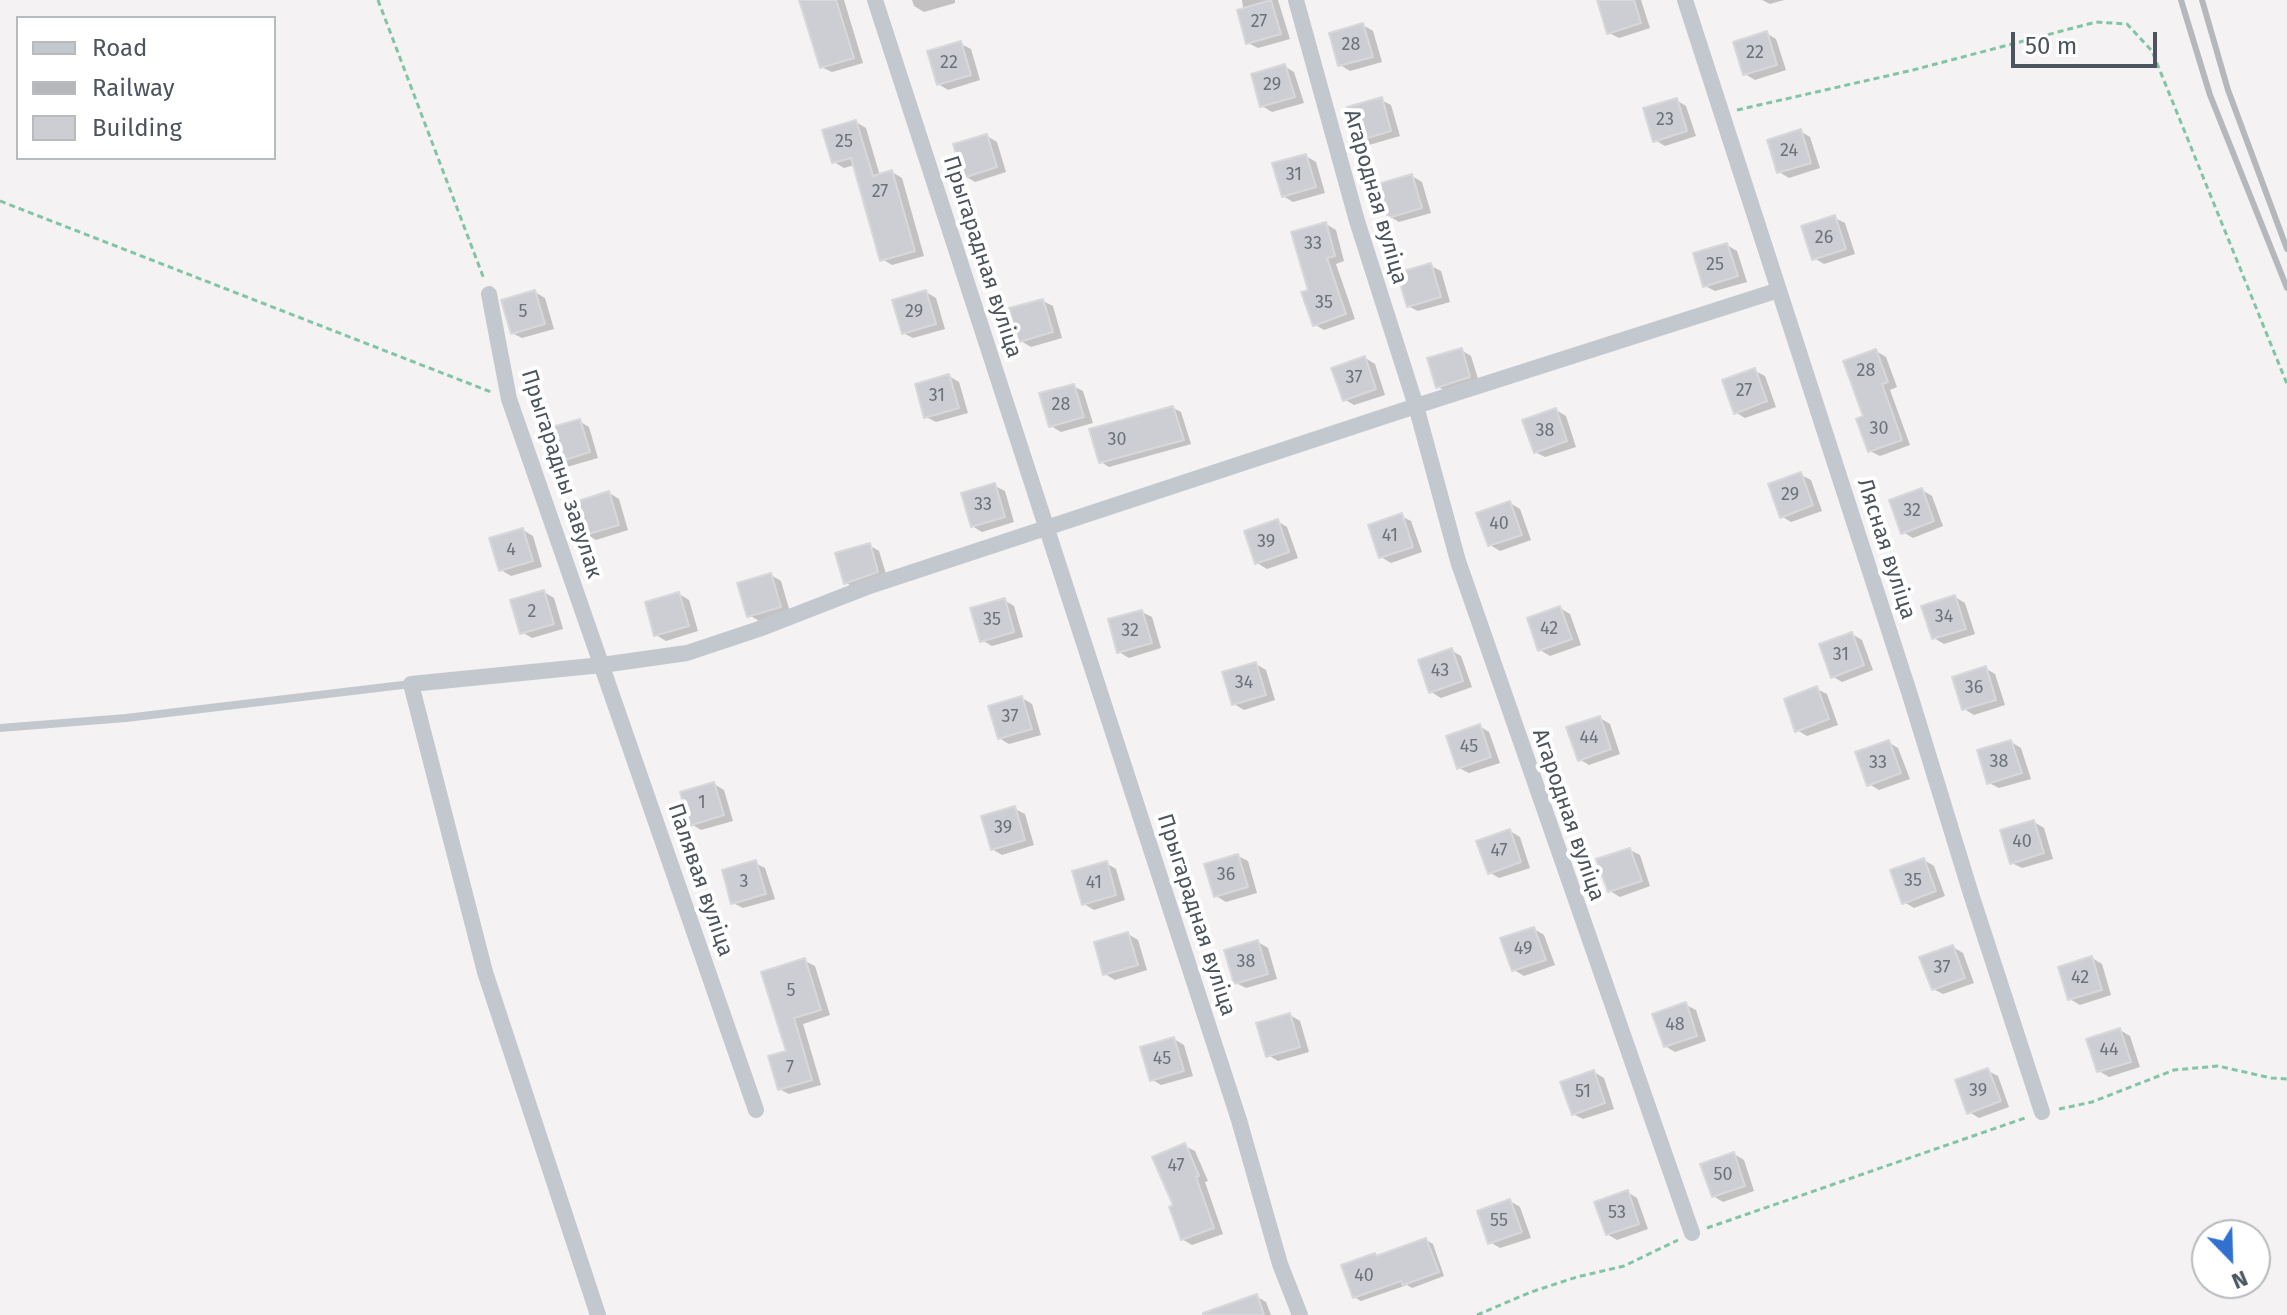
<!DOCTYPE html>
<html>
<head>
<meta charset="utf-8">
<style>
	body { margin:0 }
	#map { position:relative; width:2287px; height:1315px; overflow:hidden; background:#f4f2f2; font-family:"Fira Sans",sans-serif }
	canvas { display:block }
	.legend { position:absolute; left:16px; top:16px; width:260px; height:144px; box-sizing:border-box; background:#fff; border:2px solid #b7bbbe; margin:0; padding:10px 14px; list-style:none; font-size:24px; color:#4c545d }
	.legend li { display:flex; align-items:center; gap:16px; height:40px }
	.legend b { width:40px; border:2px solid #b7bbbe }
	.north { position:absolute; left:2191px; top:1219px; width:80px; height:80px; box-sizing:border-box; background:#fff; border:2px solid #b7bbbe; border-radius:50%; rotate:157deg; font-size:22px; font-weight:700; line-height:32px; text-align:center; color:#4c545d }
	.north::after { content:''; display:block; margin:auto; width:28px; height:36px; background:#3071d0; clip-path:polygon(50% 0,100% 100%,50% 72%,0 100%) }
	.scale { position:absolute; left:2011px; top:32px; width:146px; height:36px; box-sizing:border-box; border:4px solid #4c545d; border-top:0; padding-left:10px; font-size:24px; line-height:28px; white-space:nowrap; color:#4c545d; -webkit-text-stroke:6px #fff; paint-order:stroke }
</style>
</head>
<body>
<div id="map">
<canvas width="2287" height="1315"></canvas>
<ul class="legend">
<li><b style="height:10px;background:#c2c8ce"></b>Road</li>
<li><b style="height:10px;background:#b5b7bb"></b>Railway</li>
<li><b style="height:22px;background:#cdced3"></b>Building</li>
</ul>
<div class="north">N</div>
<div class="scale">50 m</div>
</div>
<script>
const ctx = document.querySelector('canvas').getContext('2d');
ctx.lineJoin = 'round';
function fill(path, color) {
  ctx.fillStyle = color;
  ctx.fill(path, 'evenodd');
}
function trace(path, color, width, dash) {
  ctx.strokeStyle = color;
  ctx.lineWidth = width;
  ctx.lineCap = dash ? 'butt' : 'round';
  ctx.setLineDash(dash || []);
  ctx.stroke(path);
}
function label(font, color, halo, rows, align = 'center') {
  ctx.font = font + ' "Fira Sans",sans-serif';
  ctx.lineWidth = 8;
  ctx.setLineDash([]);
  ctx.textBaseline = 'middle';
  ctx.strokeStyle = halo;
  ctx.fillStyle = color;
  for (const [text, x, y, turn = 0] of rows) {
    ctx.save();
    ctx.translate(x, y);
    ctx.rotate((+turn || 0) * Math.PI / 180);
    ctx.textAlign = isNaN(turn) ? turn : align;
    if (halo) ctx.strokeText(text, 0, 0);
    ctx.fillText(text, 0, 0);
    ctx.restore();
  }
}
fill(new Path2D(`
	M801 0H844L863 63 832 72 821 67Z
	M912 0H955V3L924 12 914 6Z
	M1242 0H1278L1290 39 1258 48 1248 43Z
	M1605 0H1641L1650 28 1619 38 1609 33Z
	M1762 0H1784L1770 4Z
	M1363 25 1373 31 1382 62 1350 71 1340 65Z
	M1766 33 1776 39 1786 70 1755 80 1745 74Z
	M961 44 971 49 980 80 948 90 938 84Z
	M1284 66 1294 72 1304 103 1272 112 1262 106Z
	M1381 100 1391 105 1400 136 1369 145 1359 140Z
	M1676 100 1686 106 1696 136 1665 146 1655 140Z
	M856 122 866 128 880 176 892 172 902 178 924 256 892 265 882 259 855 165 844 168 834 162Z
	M1800 131 1810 137 1820 168 1789 178 1779 172Z
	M987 136 997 142 1006 172 975 182 965 176Z
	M1306 156 1316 162 1325 193 1293 202 1283 196Z
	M1412 176 1422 182 1431 213 1399 222 1389 216Z
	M1835 218 1845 223 1855 254 1824 264 1814 258Z
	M1326 224 1336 230 1344 261 1336 264 1355 319 1324 330 1314 324 1311 291Z
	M1727 245 1737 251 1747 282 1715 291 1705 286Z
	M1431 266 1441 271 1450 302 1418 311 1408 306Z
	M535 292 545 298 554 329 522 338 512 333Z
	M926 292 936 298 945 329 913 338 903 333Z
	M1043 301 1053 306 1062 338 1031 347 1021 341Z
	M1461 350 1471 356 1479 382 1448 392 1438 387Z
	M1876 351 1886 357 1897 387 1890 390 1910 445 1880 456 1870 451 1866 417Z
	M1365 358 1375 364 1385 395 1354 405 1344 399Z
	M1755 371 1765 376 1776 407 1745 418 1735 412Z
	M949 376 959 382 968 413 936 422 926 417Z
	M1073 386 1083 391 1093 423 1061 432 1051 426Z
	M1173 408 1181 412 1191 444 1109 467 1101 462Z
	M1556 410 1566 416 1576 447 1545 457 1535 452Z
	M579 421 589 427 598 458 567 467 557 461Z
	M1801 475 1811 480 1822 511 1791 522 1781 516Z
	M995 486 1005 491 1014 522 982 532 972 526Z
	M1922 490 1932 496 1943 526 1913 538 1903 532Z
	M609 493 619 499 628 530 596 540 586 534Z
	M1510 503 1520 509 1531 540 1500 551 1490 545Z
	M1401 516 1411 521 1422 552 1391 563 1381 557Z
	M1277 521 1287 527 1298 558 1267 569 1257 563Z
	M523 530 533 536 542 567 511 576 501 570Z
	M869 545 879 551 887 577 856 588 846 583Z
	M771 575 781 581 790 612 759 621 749 615Z
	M544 592 554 598 563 629 532 638 522 632Z
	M679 594 689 600 698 631 666 641 656 635Z
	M1955 597 1965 603 1975 634 1944 644 1934 638Z
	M1004 600 1014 606 1023 637 992 646 982 640Z
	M1560 608 1570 614 1581 645 1550 656 1540 650Z
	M1142 612 1152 617 1161 648 1129 658 1119 652Z
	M1852 634 1862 640 1873 670 1842 682 1832 676Z
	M1451 650 1461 656 1472 687 1441 698 1431 692Z
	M1256 664 1266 670 1275 700 1244 710 1234 704Z
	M1985 668 1995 674 2005 705 1974 715 1964 709Z
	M1817 689 1827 694 1838 725 1807 736 1797 730Z
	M1022 698 1032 704 1041 735 1009 744 999 738Z
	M1600 718 1610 724 1620 754 1589 765 1579 759Z
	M1479 726 1489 732 1500 763 1469 773 1459 768Z
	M1888 742 1898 748 1910 779 1879 790 1869 784Z
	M2011 742 2021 748 2031 779 1999 788 1989 783Z
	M714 784 724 790 733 821 701 830 691 824Z
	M1015 809 1025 814 1034 845 1002 855 992 849Z
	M2034 822 2044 828 2053 859 2022 868 2012 863Z
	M1510 831 1520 837 1530 868 1499 878 1489 872Z
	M1630 850 1640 855 1650 886 1620 897 1610 891Z
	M1238 856 1248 861 1257 893 1226 902 1216 896Z
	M1924 860 1934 866 1945 896 1914 908 1904 902Z
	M755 863 765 868 775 899 743 908 733 903Z
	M1106 863 1116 869 1125 900 1094 910 1084 904Z
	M1534 929 1544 935 1555 965 1524 976 1514 970Z
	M1128 934 1138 940 1147 970 1115 980 1105 974Z
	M1258 942 1268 948 1277 979 1246 988 1236 983Z
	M1953 947 1963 953 1974 983 1943 994 1933 989Z
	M2092 958 2102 964 2111 995 2080 1005 2070 999Z
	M805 961 815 966 830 1015 803 1024 821 1085 789 1094 779 1089 788 1052 764 974Z
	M1686 1005 1696 1010 1706 1041 1675 1052 1665 1046Z
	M1290 1015 1300 1021 1309 1052 1278 1061 1268 1055Z
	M2120 1030 2130 1036 2140 1067 2109 1077 2099 1071Z
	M1174 1039 1184 1045 1193 1076 1161 1085 1151 1079Z
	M1988 1071 1998 1076 2009 1107 1979 1118 1969 1112Z
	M1594 1072 1604 1078 1614 1109 1583 1119 1573 1114Z
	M1185 1146 1195 1151 1208 1181 1205 1182 1223 1234 1192 1245 1182 1239 1175 1207Z
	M1734 1154 1744 1160 1754 1191 1723 1202 1713 1196Z
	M1627 1192 1637 1198 1648 1229 1617 1240 1607 1234Z
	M1510 1201 1520 1207 1531 1238 1500 1248 1490 1242Z
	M1426 1240 1433 1244 1444 1276 1412 1288 1407 1285 1361 1301 1354 1297 1378 1258Z
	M1256 1296 1266 1302 1271 1315H1228Z`), '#0003');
const building = new Path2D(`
	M799 0H836L854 58 820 68Z
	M1271 0 1281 34 1246 44 1237 10Z
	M1597 0H1634L1641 23 1607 34Z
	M1363 23 1373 57 1338 66 1329 33Z
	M1767 31 1777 65 1743 75 1733 42Z
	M961 41 971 75 937 85 927 51Z
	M1285 64 1295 97 1260 107 1251 74Z
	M1382 97 1391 131 1357 141 1347 107Z
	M1677 98 1687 131 1653 142 1643 108Z
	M856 120 873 176 892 170 915 251 880 261 851 158 832 163 822 130Z
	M1801 129 1811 163 1777 173 1767 140Z
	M987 134 997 167 963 178 953 144Z
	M1306 154 1316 187 1282 197 1272 163Z
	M1412 174 1422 208 1388 218 1378 184Z
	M1835 215 1846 249 1812 260 1801 226Z
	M1326 222 1335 256 1327 258 1346 314 1313 326 1301 292 1308 290 1291 232Z
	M1727 243 1738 276 1703 287 1693 253Z
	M1431 263 1441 297 1407 307 1397 273Z
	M535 290 545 324 511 334 501 300Z
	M926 290 936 324 902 334 892 300Z
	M1043 299 1053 332 1019 342 1009 308Z
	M1462 348 1470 377 1436 388 1427 358Z
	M1876 349 1888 382 1882 384 1902 440 1868 452 1856 419 1863 416 1843 361Z
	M1365 356 1376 389 1343 401 1331 368Z
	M1755 368 1767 401 1734 414 1722 380Z
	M949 374 959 408 924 418 915 384Z
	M1074 384 1084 417 1049 427 1039 393Z
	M1173 406 1184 440 1099 463 1089 429Z
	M1556 408 1567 441 1534 453 1522 420Z
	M580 419 590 452 555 463 545 429Z
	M1801 472 1813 505 1780 518 1768 484Z
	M995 483 1005 517 971 527 961 493Z
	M1922 488 1934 521 1901 534 1889 500Z
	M609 491 619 525 585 535 575 502Z
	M1510 501 1522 535 1488 546 1476 513Z
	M1402 513 1413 547 1379 558 1368 525Z
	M1278 519 1289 552 1255 564 1244 531Z
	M523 528 533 561 499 571 489 538Z
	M870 543 878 572 844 584 835 553Z
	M771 573 781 607 747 617 737 583Z
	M544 590 554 624 520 634 510 600Z
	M679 592 689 626 654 636 645 602Z
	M1955 595 1966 629 1932 639 1921 606Z
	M1005 598 1014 632 980 642 970 608Z
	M1560 606 1572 639 1538 651 1527 618Z
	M1142 610 1152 643 1117 653 1108 619Z
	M1852 632 1864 665 1831 678 1819 644Z
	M1452 648 1463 681 1429 693 1418 660Z
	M1256 662 1266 695 1232 705 1222 672Z
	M1986 666 1996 700 1962 710 1952 677Z
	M1817 686 1829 719 1795 732 1784 699Z
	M1022 696 1032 729 998 739 988 706Z
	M1600 716 1611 749 1578 761 1566 727Z
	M1480 724 1491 757 1457 769 1446 736Z
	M1889 740 1901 773 1867 786 1855 752Z
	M2011 740 2022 773 1987 784 1977 750Z
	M714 782 724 815 689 826 680 792Z
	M1015 806 1025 840 991 850 981 816Z
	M2034 820 2044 853 2010 864 2000 830Z
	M1510 829 1521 862 1488 874 1476 841Z
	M1630 848 1642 881 1608 892 1596 859Z
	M1238 854 1248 887 1214 897 1204 864Z
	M1924 858 1936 891 1902 904 1890 870Z
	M756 860 766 894 731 904 722 870Z
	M1107 861 1116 895 1082 905 1072 871Z
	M1534 927 1546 960 1512 971 1500 938Z
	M1128 932 1138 965 1103 975 1094 942Z
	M1258 940 1268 974 1234 984 1224 950Z
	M1953 945 1965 978 1932 990 1919 957Z
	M2092 956 2102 990 2068 1000 2058 967Z
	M805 958 821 1010 794 1018 812 1080 778 1090 768 1056 786 1051 761 972Z
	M1686 1002 1697 1036 1664 1047 1652 1014Z
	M1290 1013 1300 1047 1266 1057 1256 1023Z
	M2120 1028 2131 1062 2097 1072 2086 1039Z
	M1174 1037 1184 1071 1150 1081 1140 1047Z
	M1988 1068 2001 1101 1967 1114 1955 1080Z
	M1594 1070 1605 1103 1572 1115 1560 1082Z
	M1185 1143 1199 1176 1196 1177 1214 1228 1181 1240 1169 1207 1173 1205 1152 1157Z
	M1734 1152 1745 1186 1712 1197 1700 1164Z
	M1628 1190 1639 1224 1606 1235 1594 1202Z
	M1510 1199 1522 1232 1488 1244 1477 1211Z
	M1426 1238 1439 1272 1403 1285 1401 1281 1353 1298 1341 1265 1375 1253 1376 1256Z
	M1257 1294 1264 1315H1203V1313Z`);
fill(building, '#cdced3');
trace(building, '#d7d8dc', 2);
trace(new Path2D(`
	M378 0 484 279
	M1737 110 1913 70 2096 22 2127 24 2152 51 2287 384
	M0 201 491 392
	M2059 1109 2092 1102 2174 1070 2218 1066 2271 1078 2287 1079
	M1707 1228 2025 1118
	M1477 1315 1531 1292 1577 1277 1624 1266 1678 1240`), '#82c5a6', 3, [6, 4]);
trace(new Path2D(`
	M0 728 126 718 411 684`), '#c2c8ce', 8);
trace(new Path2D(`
	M875 0 1239 1120 1280 1264 1300 1315
	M1296 0 1357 221 1416 406 1458 561 1692 1233
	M1685 0 1910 695 1971 894 2042 1112
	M489 294 509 399 756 1110
	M598 1315 485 972 411 684 602 665 687 653 759 629 867 587 1416 406 1779 290`), '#c2c8ce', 16);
trace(new Path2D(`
	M2181 0 2210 95 2287 288
	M2202 0 2228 90 2287 249`), '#b5b7bb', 6);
label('18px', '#6c727a', null, [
	["27",1259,22],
	["28",1351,45],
	["22",1755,53],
	["22",949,63],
	["29",1272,85],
	["23",1665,120],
	["25",844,142],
	["24",1789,151],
	["31",1294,175],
	["27",880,192],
	["26",1824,238],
	["33",1313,244],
	["25",1715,265],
	["35",1324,303],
	["5",523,312],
	["29",914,312],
	["28",1866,371],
	["37",1354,378],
	["27",1744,391],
	["31",937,396],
	["28",1061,405],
	["30",1879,429],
	["38",1545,431],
	["30",1117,440],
	["29",1790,495],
	["33",983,505],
	["32",1912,511],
	["40",1499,524],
	["41",1390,536],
	["39",1266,542],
	["4",511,550],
	["2",532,612],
	["34",1944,617],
	["35",992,620],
	["42",1549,629],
	["32",1130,631],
	["31",1841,655],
	["43",1440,671],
	["34",1244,683],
	["36",1974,688],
	["37",1010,717],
	["44",1589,738],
	["45",1469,747],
	["38",1999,762],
	["33",1878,763],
	["1",702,803],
	["39",1003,828],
	["40",2022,842],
	["47",1499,851],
	["36",1226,875],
	["35",1913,881],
	["3",744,882],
	["41",1094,883],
	["49",1523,949],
	["38",1246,962],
	["37",1942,968],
	["42",2080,978],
	["5",791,991],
	["48",1675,1025],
	["44",2109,1050],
	["45",1162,1059],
	["7",790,1068],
	["39",1978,1091],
	["51",1583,1092],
	["47",1176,1166],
	["50",1723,1175],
	["53",1617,1213],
	["55",1499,1221],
	["40",1364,1276]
]);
label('22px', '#4c545d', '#fff', [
	["Агародная вуліца",1375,197,74],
	["Прыгарадная вуліца",982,257,72],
	["Прыгарадны завулак",561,474,72],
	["Лясная вуліца",1886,549,72],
	["Агародная вуліца",1568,815,71],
	["Палявая вуліца",700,880,71],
	["Прыгарадная вуліца",1196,915,72]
]);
</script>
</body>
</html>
